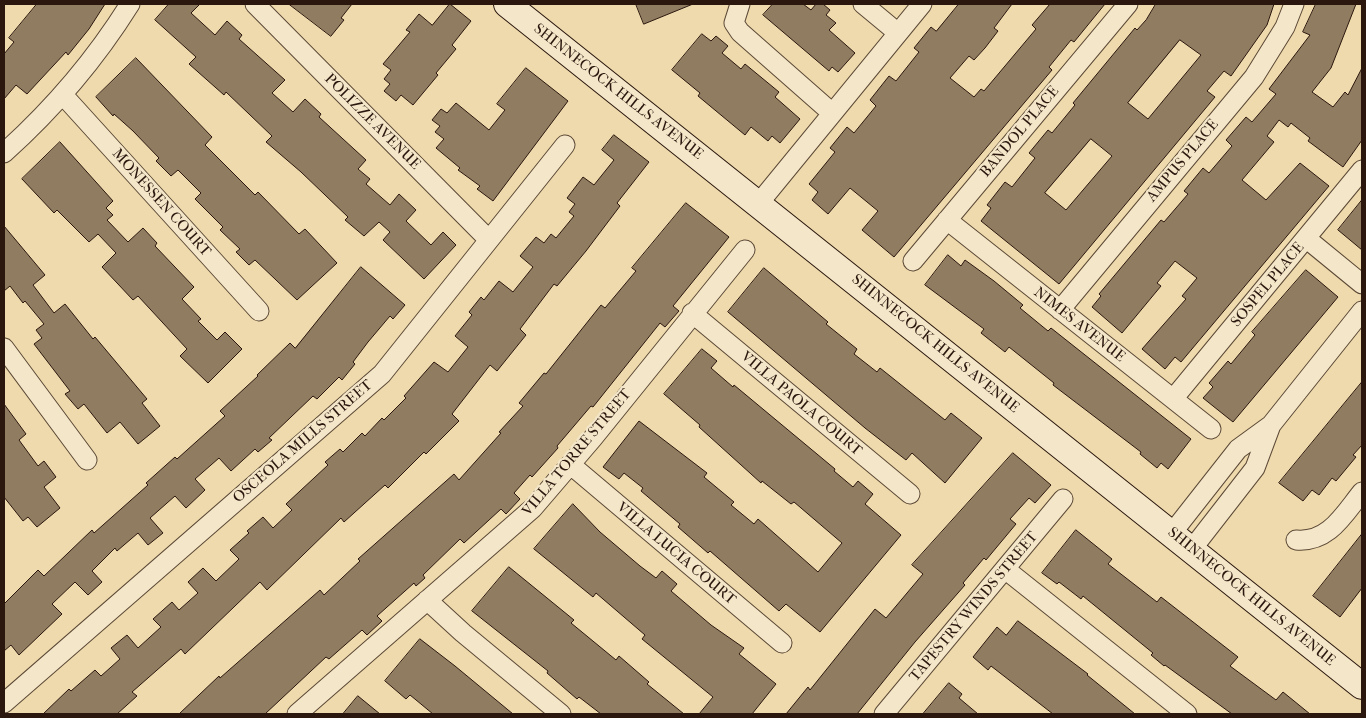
<!DOCTYPE html>
<html>
<head>
<meta charset="utf-8">
<style>
	body { margin:0 }
	#map { position:relative; width:1366px; height:718px; overflow:hidden; background:#eedaac; font-family:"IM FELL French Canon",serif }
	canvas { display:block }
	.frame { position:absolute; inset:0; border:5px solid #2b170e; pointer-events:none }
</style>
</head>
<body>
<div id="map">
<canvas width="1366" height="718"></canvas>
<div class="frame"></div>
</div>
<script>
const ctx = document.querySelector('canvas').getContext('2d');
ctx.lineJoin = 'round';
function fill(path, color) {
  ctx.fillStyle = color;
  ctx.fill(path, 'evenodd');
}
function trace(path, color, width, dash) {
  ctx.strokeStyle = color;
  ctx.lineWidth = width;
  ctx.lineCap = dash ? 'butt' : 'round';
  ctx.setLineDash(dash || []);
  ctx.stroke(path);
}
function label(font, color, halo, rows, align = 'center') {
  ctx.font = font + ' "IM FELL French Canon",serif';
  ctx.lineWidth = 4.5;
  ctx.setLineDash([]);
  ctx.textBaseline = 'middle';
  ctx.strokeStyle = halo;
  ctx.fillStyle = color;
  for (const [text, x, y, turn = 0] of rows) {
    ctx.save();
    ctx.translate(x, y);
    ctx.rotate((+turn || 0) * Math.PI / 180);
    ctx.textAlign = isNaN(turn) ? turn : align;
    if (halo) ctx.strokeText(text, 0, 0);
    ctx.fillText(text, 0, 0);
    ctx.restore();
  }
}
const building = new Path2D(`
	M37 4H105L89 29 68 55 66 52 27 94 16 85 4 99V54L14 42 9 38Z
	M169 4H200L191 13 215 35 227 21 242 35 239 39 285 80 272 93 293 112 305 99 321 114 319 117 366 160 358 169 370 179 366 184 390 205 399 194 416 210 406 221 431 245 443 232 456 245 424 279 383 240 390 232 379 222 364 236 345 220 348 217 301 172 266 142 272 136 226 92 224 95 189 64 196 57 155 20Z
	M289 4H352L341 18 344 20 331 36Z
	M450 4 471 21 452 45 456 49 436 73 438 75 413 105 401 95 396 101 384 91 390 84 384 79 391 70 383 64 410 32 406 30 419 14 432 25Z
	M636 4H693L644 24Z
	M773 4H803L811 10 816 4H823L830 10 826 15 836 23 829 30 855 53 838 72 832 67 829 71 763 15Z
	M959 4H1012L994 28 998 31 985 48 974 60 969 56 950 78 974 97 981 89 984 91 1036 29 1032 25 1050 4H1105L1074 42 1071 40 1049 67 1052 70 894 257 862 230 878 211 850 188 828 214 812 200 818 192 809 184 835 152 830 148 847 127 854 133 876 106 870 100 889 76 896 81 919 52 914 48 931 27 936 31Z
	M1156 4H1274L1267 25 1231 76 1224 71 1207 91 1215 97 1059 284 981 221 991 208 987 205 1005 182 1012 187 1035 158 1029 153 1048 130 1052 133 1075 105 1073 103 1135 28 1137 30 1146 20ZM1180 40 1201 55 1148 119 1128 103ZM1091 139 1112 156 1066 210 1045 193Z
	M1316 4H1356L1331 68 1312 92 1333 107 1345 92 1348 95 1362 68V140L1343 167 1308 141 1310 138 1291 123 1288 127 1279 120 1267 136 1274 142 1242 180 1266 200 1300 163 1329 186 1181 362 1175 357 1165 369 1142 349 1186 299 1182 296 1197 278 1175 261 1157 283 1161 286 1122 333 1092 307 1101 296 1099 294 1161 220 1164 222 1188 194 1184 191 1203 168 1209 173 1232 146 1226 140 1246 117 1252 122 1276 94 1269 89 1310 35 1303 32Z
	M702 34 711 41 716 36 728 46 722 53 741 69 745 64 779 92 775 97 800 119 780 143 772 136 768 141 751 127 745 135 698 96 700 93 672 70Z
	M136 58 212 137 205 145 255 195 258 192 299 234 305 229 337 263 297 300 255 260 249 265 236 252 240 249 220 230 223 227 195 199 201 193 178 170 171 176 156 161 159 158 133 131 114 114 113 116 96 97Z
	M526 68 568 101 493 201 477 189 480 186 458 170 460 168 436 148 444 139 435 132 440 126 432 120 441 109 447 113 456 103 489 130 505 110 497 104Z
	M614 135 649 162 617 203 620 206 586 251 557 286 554 284 520 329 526 335 497 371 490 365 452 414 459 421 426 454 424 452 388 488 385 485 344 522 341 518 267 590 260 582 185 654 181 649 132 692 137 696 117 714H43L69 689 71 691 95 670 101 676 120 659 111 648 127 635 138 648 161 627 153 619 172 602 179 610 198 593 188 582 203 568 216 581 239 559 230 550 249 533 247 531 263 517 273 528 292 510 286 504 328 465 325 462 340 449 343 452 362 433 365 436 382 418 384 420 406 398 404 396 434 362 448 372 468 347 455 336 472 315 469 312 481 297 484 300 499 281 513 292 533 267 520 256 536 237 544 243 551 234 556 238 574 216 569 212 575 204 567 198 583 177 594 185 614 160 602 150Z
	M60 142 113 201 106 208 113 215 107 220 128 242 143 228 157 243 155 246 194 287 182 299 201 319 198 321 217 340 225 332 242 349 208 383 180 356 187 349 138 296 133 300 102 267 116 253 98 234 89 242 57 210 54 213 22 179Z
	M1362 200V250L1338 230Z
	M686 203 729 237 673 306 679 311 665 327 660 323 593 407 591 406 557 446 558 448 532 477 530 475 514 493 520 499 506 514 501 509 464 543 460 539 423 575 425 578 416 586 414 583 377 616 382 621 367 635 362 630 329 659 326 657 265 714H179L219 676 220 678 320 590 324 595 360 561 358 559 454 474 459 480 501 433 499 432 523 406 519 403 544 373 546 374 601 305 605 308 636 271 632 268Z
	M4 226 45 275 33 285 54 313 65 304 93 339 95 337 147 399 142 403 160 426 138 444 120 422 107 433 84 404 78 409 65 394 70 391 34 344 42 338 36 330 44 324 25 301 23 303 10 286 4 291Z
	M948 255 961 266 965 260 994 281 1023 305 1020 308 1048 331 1051 328 1191 439 1168 469 1161 463 1157 468 1140 454 1141 452 1053 385 1054 383 1009 347 1005 352 981 333 984 329 925 285Z
	M361 267 405 305 393 319 390 316 368 342 353 362 355 364 342 380 339 377 317 399 313 396 269 438 272 440 258 452 255 449 231 471 219 458 195 479 205 490 186 508 175 496 150 518 163 533 148 545 138 533 117 551 115 548 92 571 102 582 88 595 75 582 52 604 62 614 19 655 11 645 4 651V604L38 570 44 576 92 530 94 533 148 485 146 483 175 457 177 459 225 416 220 411 258 376 257 375 290 343 295 348Z
	M764 268 828 322 826 324 857 349 854 354 877 372 880 368 945 420 951 413 982 438 945 483 912 453 906 460 865 428 728 312Z
	M1306 270 1338 297 1233 422 1203 398 1213 387 1209 383 1228 361 1231 364 1255 335 1252 332Z
	M702 349 717 361 711 368 733 387 734 385 835 469 834 471 853 487 858 481 873 494 865 504 901 535 820 632 786 604 779 611 710 551 708 553 678 527 680 524 641 491 643 488 624 473 619 479 603 467 639 421 707 473 704 477 734 502 731 505 754 524 758 519 818 572 842 543 794 502 791 504 762 481 761 483 699 427 700 425 664 394Z
	M1362 382V445L1353 455 1356 457 1336 481 1332 478 1319 495 1312 490 1303 501 1279 483Z
	M4 404 26 434 19 440 38 466 44 461 56 477 44 487 60 508 37 527 28 517 23 521 4 497Z
	M1013 453 1051 485 1035 503 1029 498 1010 519 1016 524 986 560 984 558 963 583 965 585 915 642 857 714H786L808 687 810 690 875 609 886 618 923 574 912 565Z
	M573 504 600 532 640 566 656 578 662 571 677 584 671 591 711 625 744 648 739 654 776 684 752 714H699L713 697 642 639 645 635 596 593 593 597 534 549Z
	M1076 530 1112 559 1108 564 1157 602 1161 597 1238 657 1230 666 1276 700 1283 692 1310 714H1232L1165 665 1164 666 1151 655 1153 653 1083 596 1081 599 1059 582 1057 584 1042 573Z
	M1362 534V588L1340 617 1313 596Z
	M509 567 574 620 571 623 616 660 619 656 649 682 647 684 684 714H601L579 697 577 699 547 673 548 671 472 611Z
	M1018 621 1088 674 1087 675 1135 714H1053L991 666 988 670 973 657 997 627 1006 635Z
	M420 639 455 666 513 714H433L410 695 406 699 385 681Z
	M949 683 962 694 959 698 978 714H923Z
	M358 696 380 714H343Z`);
fill(building, '#907c60');
trace(building, '#2b170e', 1);
const street = new Path2D(`
	M255 4 489 240
	M740 4 734 23 740 32 832 113
	M863 4 898 33
	M63 95 259 311
	M4 153C53 109 95 60 130 4
	M759 203 922 4
	M947 220 1211 429
	M1307 239 1362 284
	M913 261 1128 4
	M1060 310 1254 77 1285 27 1294 4
	M692 313 910 494
	M4 348 87 460
	M1173 399 1362 170
	M571 465 782 643
	M1172 533 1238 449 1271 425 1362 311
	M1296 540C1329 543 1344 514 1362 492
	M1192 549 1255 468 1271 425
	M1005 569 1187 714
	M427 600 463 633 561 714
	M4 703 382 374 565 145
	M297 714 533 508 593 438 745 250
	M884 714 1063 499`);
const secondary = new Path2D(`
	M507 4 1362 686`);
trace(street, '#5c4836', 21);
trace(secondary, '#2b170e', 28);
trace(street, '#f4e7c9', 19);
trace(secondary, '#f4e7c9', 26);
label('15px', '#2b170e', '#f4e7c9', [
	["SHINNECOCK HILLS AVENUE",618,92,38],
	["POLIZZE AVENUE",372,122,45],
	["BANDOL PLACE",1020,132,-50],
	["AMPUS PLACE",1183,161,-50],
	["MONESSEN COURT",161,203,48],
	["SOSPEL PLACE",1268,285,-50],
	["NIMES AVENUE",1079,325,38],
	["SHINNECOCK HILLS AVENUE",935,344,39],
	["VILLA PAOLA COURT",801,404,40],
	["OSCEOLA MILLS STREET",303,442,-41],
	["VILLA TORRE STREET",577,453,-50],
	["VILLA LUCIA COURT",676,554,40],
	["SHINNECOCK HILLS AVENUE",1251,597,39],
	["TAPESTRY WINDS STREET",974,607,-50]
]);
</script>
</body>
</html>
